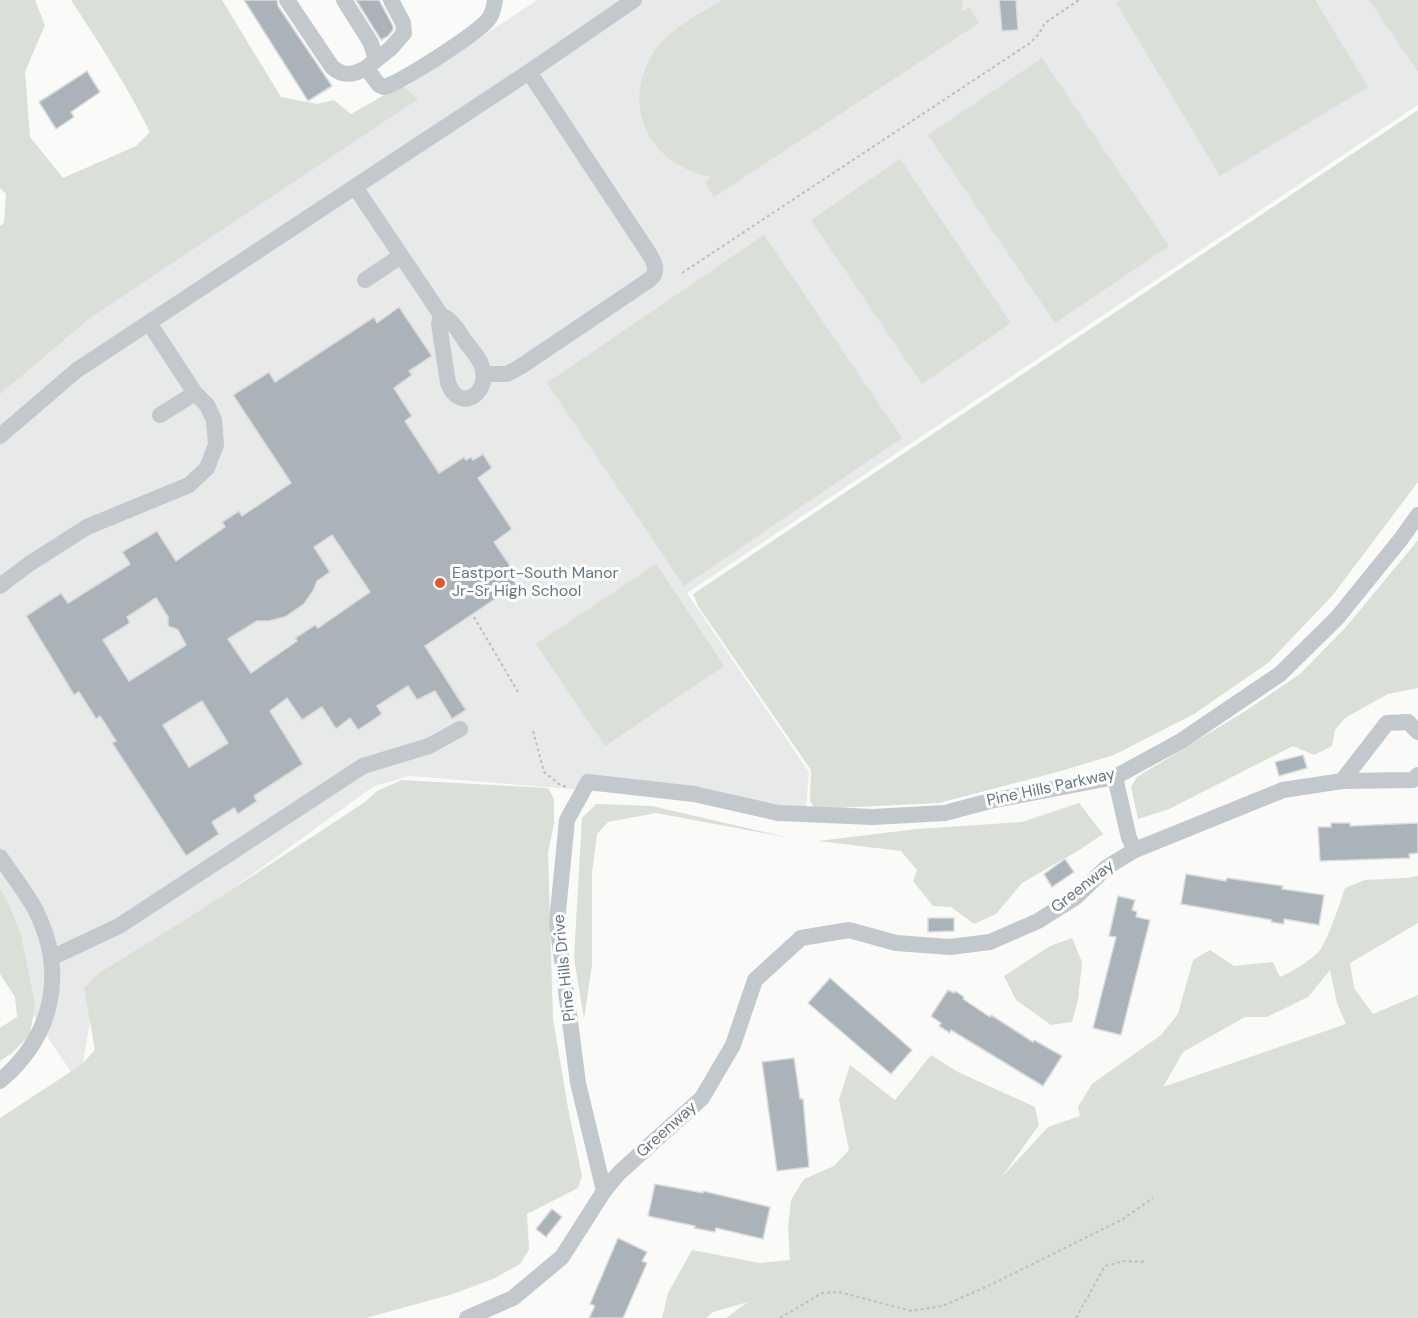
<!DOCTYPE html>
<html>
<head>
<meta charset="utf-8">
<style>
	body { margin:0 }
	canvas { display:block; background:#fafaf8 }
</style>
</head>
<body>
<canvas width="1418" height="1318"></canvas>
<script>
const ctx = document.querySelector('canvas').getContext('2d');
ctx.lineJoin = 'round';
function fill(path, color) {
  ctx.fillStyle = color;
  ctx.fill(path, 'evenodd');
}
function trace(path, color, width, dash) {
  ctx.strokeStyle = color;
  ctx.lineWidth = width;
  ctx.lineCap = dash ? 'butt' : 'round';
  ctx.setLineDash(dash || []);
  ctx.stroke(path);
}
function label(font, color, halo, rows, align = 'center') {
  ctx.font = font + ' "DM Sans",sans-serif';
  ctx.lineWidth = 6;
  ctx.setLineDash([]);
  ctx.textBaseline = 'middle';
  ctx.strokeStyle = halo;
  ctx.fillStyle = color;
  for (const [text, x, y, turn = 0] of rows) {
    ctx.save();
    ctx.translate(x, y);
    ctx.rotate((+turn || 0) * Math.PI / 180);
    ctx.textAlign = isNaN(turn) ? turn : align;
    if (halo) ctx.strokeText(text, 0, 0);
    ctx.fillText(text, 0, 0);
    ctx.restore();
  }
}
fill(new Path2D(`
	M537 0H1374L1418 66V105L687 593 809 772 806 808 410 776 374 786 96 988 79 1084 0 966V357Z`), '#e8e9e9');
fill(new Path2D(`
	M0 0H35L45 25 25 72 30 137 63 178 136 146 150 132C127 86 99 43 71 0H222L281 97 317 104 334 100 351 114 402 85 418 99 90 318 0 394V226L4 223 6 194 0 188Z
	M722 0H963L961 12 969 7 979 23 714 197 705 182 712 177C649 166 618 104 656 49 671 28 700 14 722 0Z
	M1120 0H1315L1368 87 1220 176 1116 3Z
	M1369 0H1418V72Z
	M1042 58 1169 246 1055 323 928 135Z
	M1418 110V482L1332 596 1268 663 1194 714 1114 755 1061 771 939 803 815 809 810 801 811 770 698 606 693 594Z
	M900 159 1011 323 922 384 811 220Z
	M764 235 902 438 684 586 547 383Z
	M1418 540V688L1388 694 1345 718 1335 730 1332 746 1314 755 1293 746 1169 809 1138 819 1131 787 1137 777 1247 710 1300 674 1346 627Z
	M656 564 724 666 605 746 536 644Z
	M402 780 548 788 554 799V823L548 853 553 1019 568 1108 582 1176 578 1188 527 1214 529 1249 520 1264 493 1279 453 1294 366 1318H0V1118L81 1065 95 1050 84 988 99 973 193 915 365 802 377 791Z
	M1079 803 1103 834 1081 849 1022 883 996 914 974 924 951 907 933 906 913 881 917 870 901 851 818 841 917 829 1022 822Z
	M596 804 652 806 790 838 656 813 608 822 597 834 592 873V965L584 1019 574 958 582 818Z
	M1418 876V923L1350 963 1354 988 1373 1014 1418 995V1318H726L748 1302 713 1312 706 1318H662L668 1293 692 1250 760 1263 790 1260 788 1229 791 1200 804 1179 834 1166 849 1150 839 1100 850 1065 895 1100 931 1055 958 1072 1035 1107 1039 1125 1001 1178 1048 1127 1080 1116 1078 1107 1092 1084 1161 1035 1178 1014 1193 960 1210 950 1234 966 1273 962 1280 977C1292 972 1312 960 1320 950 1329 937 1340 903 1345 888L1365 880 1407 878ZM1330 970 1337 1003 1346 1024 1163 1087 1183 1052 1245 1017H1267L1308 997Z
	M0 890 6 898 21 935 35 1004 30 1035 12 1053 0 1061V1028L17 1017 15 997 0 974Z
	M1072 938 1082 962 1078 1000 1072 1022 1051 1025 1016 1000 1004 976 1050 946Z`), '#dadfd7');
const building = new Path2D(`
	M244 0H277L278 6 332 86 308 101Z
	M356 0H379L393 26V30L388 36 381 40Z
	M999 0H1016L1018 30 1002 31Z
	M87 71 100 92 71 112 74 117 56 129 39 102Z
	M399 307 432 356 409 371 412 375 394 388 412 416 405 421 439 473 464 457 466 460 471 457 473 460 483 454 492 468 478 478 512 529 494 542 513 570 511 572 514 577 512 578 516 585 425 646 466 710 452 719 435 691 417 700 408 686 377 706 382 714 358 730 350 718 336 729 322 707 302 720 287 698 270 711 303 764 254 796 257 801 238 814 234 808 212 822 219 834 186 856 112 743 116 741 100 716 96 719 79 692 74 695 26 616 61 593 68 603 130 564 122 552 157 531 176 561 225 527 222 522 239 511 242 516 291 483 233 395 269 372 275 382 374 317 377 323ZM332 535 370 592 318 628 315 625 295 638 297 641 251 673 228 639 257 621H269L285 617 304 604 313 591 317 581 330 572 314 547ZM156 598 168 617V626L178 630 186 645 129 681 103 640 130 623 127 617ZM202 701 228 743 189 767 163 725Z
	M1303 755 1307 768 1279 776 1275 762Z
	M1331 823H1350V826L1418 823V853L1409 854 1410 858 1320 861 1318 827H1331Z
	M1065 859 1074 872 1052 887 1044 874Z
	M1186 874 1226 881 1227 878 1283 886 1282 889 1324 895 1319 925 1284 919V924L1271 922 1272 920 1181 904Z
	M1118 896 1135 900 1132 910 1137 912 1136 917 1150 920 1121 1035 1093 1028 1116 937 1109 936Z
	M928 918H954V931L928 932Z
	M830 978 912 1050 891 1074 808 1003Z
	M948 990 954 993 955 991 964 997 963 999 990 1017 991 1015 1033 1042 1034 1040 1062 1056 1043 1086 951 1030 950 1033 939 1026 941 1023 931 1016Z
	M794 1058 800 1099H803L809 1167 777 1171 762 1062Z
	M655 1184 703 1193V1191L770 1207 763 1239 716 1228 715 1232 694 1228 695 1226 648 1216Z
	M552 1209 562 1217 546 1237 536 1229Z
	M618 1238 647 1252 642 1261 647 1263 623 1318H589L595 1306 590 1304Z`);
fill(building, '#aab3b9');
trace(building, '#dcdcda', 1.5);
trace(new Path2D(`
	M682 273 1030 43 1039 34 1045 23 1079 0
	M474 617 518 692
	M533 731 544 772 559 784 568 788
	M780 1318 822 1293 839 1292 912 1311 942 1306 986 1287 1123 1219 1153 1198
	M1076 1318 1105 1266 1124 1261 1147 1262`), '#bbbfc2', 2, [3, 3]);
trace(new Path2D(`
	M287 0 332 67C343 77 354 75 366 68
	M344 0 371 43 376 60
	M391 0 403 23 404 33 391 48 366 68 379 85 384 87C402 82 473 36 487 21 492 16 494 8 495 0
	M355 187 441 315C453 321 458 330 465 341 470 348 478 356 481 364 493 390 461 416 448 383L439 324 441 315
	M365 280 401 256
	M483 374H507L520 367 649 280C659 273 655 264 650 255L529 72
	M160 415 195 393
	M0 436 77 370 529 72 634 0
	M0 586 29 564 87 527 189 485 207 468 216 445 214 420 207 405 195 393 149 323
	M1115 777 1129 838 1135 850 1283 790 1342 781 1413 780 1418 775
	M1342 781 1387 723 1408 722 1418 732
	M0 857C12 875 26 892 36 911 67 974 53 1036 0 1081
	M51 958 119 926 363 766 429 746 460 729
	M604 1191 578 1083 557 922 567 820 588 782 694 794 778 813 873 817 945 813 990 801 1115 777 1181 741 1280 674 1337 618 1401 539 1418 515
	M467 1318 513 1298 562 1257 604 1191 619 1173 702 1098 733 1045 755 980 801 938 849 930 896 943 950 947 990 942 1038 921 1076 897 1107 867 1135 850`), '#c3c8cc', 16);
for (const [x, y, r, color] of [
	[440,583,6,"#e4572e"]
]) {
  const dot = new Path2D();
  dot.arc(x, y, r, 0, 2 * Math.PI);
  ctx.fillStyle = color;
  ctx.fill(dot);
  trace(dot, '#fff', 2);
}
label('16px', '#657683', '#fff', [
	["Eastport-South Manor",452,574],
	["Jr-Sr High School",452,592]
], 'left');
label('16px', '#657683', '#fff', [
	["Pine Hills Parkway",1051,788,-12],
	["Greenway",1083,887,-38],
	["Pine Hills Drive",565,968,-96],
	["Greenway",667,1130,-42]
]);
</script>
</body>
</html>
